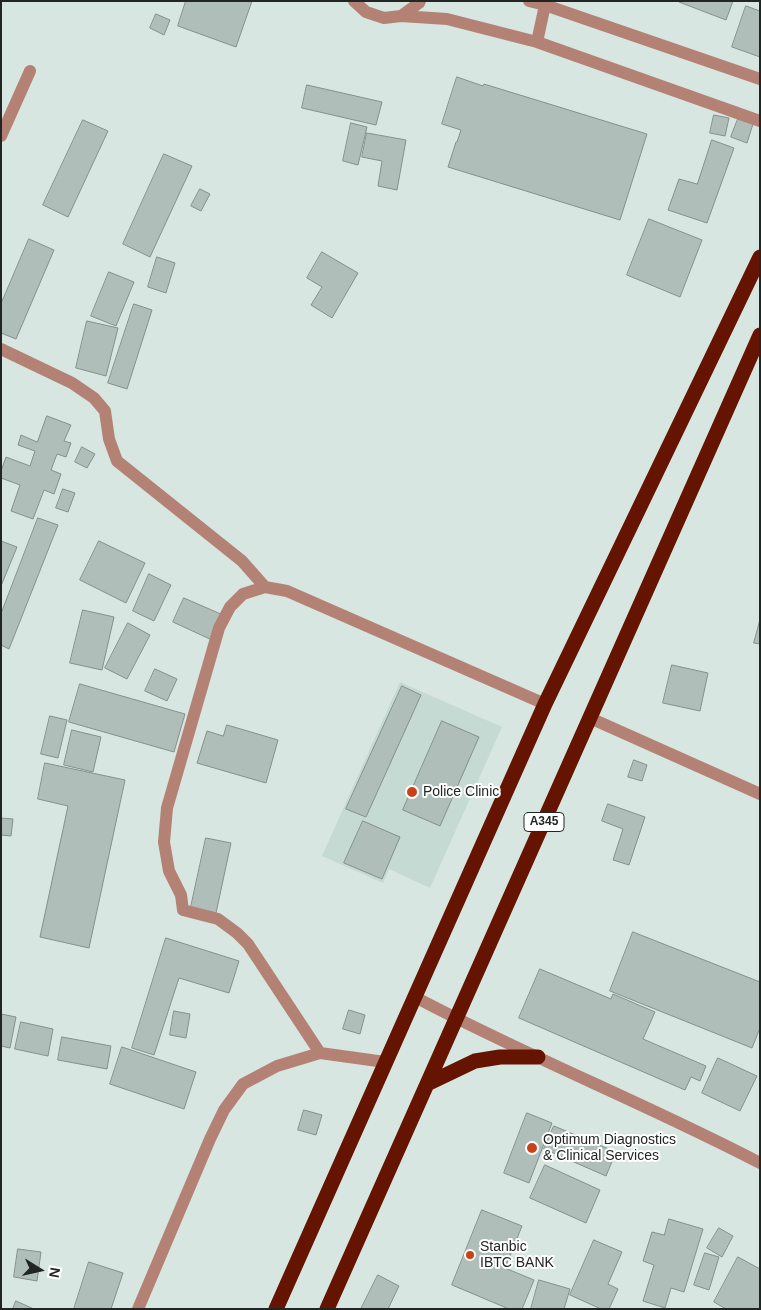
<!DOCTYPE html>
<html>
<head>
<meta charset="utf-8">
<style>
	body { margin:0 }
	#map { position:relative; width:761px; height:1310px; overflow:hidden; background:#d7e6e1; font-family:Arial,sans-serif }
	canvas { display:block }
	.frame { position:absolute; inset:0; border:2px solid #212624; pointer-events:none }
	.north { position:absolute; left:15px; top:1245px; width:50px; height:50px; -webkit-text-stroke:4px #fff; paint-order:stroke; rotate:100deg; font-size:14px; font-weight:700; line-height:20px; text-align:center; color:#212624 }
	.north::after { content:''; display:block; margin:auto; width:18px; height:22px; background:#212624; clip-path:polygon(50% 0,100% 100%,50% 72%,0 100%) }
</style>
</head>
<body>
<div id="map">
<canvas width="761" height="1310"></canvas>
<div class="frame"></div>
<div class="north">N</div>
</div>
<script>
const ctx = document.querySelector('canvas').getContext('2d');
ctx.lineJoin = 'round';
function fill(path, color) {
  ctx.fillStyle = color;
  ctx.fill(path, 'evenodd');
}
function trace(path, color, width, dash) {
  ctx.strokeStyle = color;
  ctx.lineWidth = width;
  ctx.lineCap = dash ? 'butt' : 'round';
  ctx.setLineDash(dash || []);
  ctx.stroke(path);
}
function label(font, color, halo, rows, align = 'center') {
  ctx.font = font + ' Arial,sans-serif';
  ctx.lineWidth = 4;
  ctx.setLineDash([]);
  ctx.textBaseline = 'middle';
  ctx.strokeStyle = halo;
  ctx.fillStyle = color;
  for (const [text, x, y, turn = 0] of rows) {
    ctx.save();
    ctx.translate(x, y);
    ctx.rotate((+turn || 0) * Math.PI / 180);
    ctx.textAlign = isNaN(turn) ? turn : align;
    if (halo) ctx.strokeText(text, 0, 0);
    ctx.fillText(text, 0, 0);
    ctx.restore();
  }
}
fill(new Path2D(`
	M400 682 502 727 430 888 389 869 383 883 322 856Z`), '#c4dad2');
const building = new Path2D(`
	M186 1H252L236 47 178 26Z
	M679 1H733L726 20 679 2Z
	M746 6 760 11V57L732 47Z
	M156 14 170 20 164 35 150 28Z
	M457 77 483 86 484 84 647 134 620 220 448 167 456 142H457L461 130 442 124Z
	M307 85 382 102 376 125 302 108Z
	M714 115 729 118 725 136 710 133Z
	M738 119 753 124 747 143 731 137Z
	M83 120 108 131 68 217 43 205Z
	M351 123 367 127 358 165 343 161Z
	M367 133 406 140 397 190 378 186 382 161 362 157Z
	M712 140 734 148 707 223 668 210 679 179 697 184Z
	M164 154 192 166 150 257 123 244Z
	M200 189 210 194 201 211 191 206Z
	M649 219 702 240 680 297 627 275Z
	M29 239 54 250 16 339 1 333V304Z
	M322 252 358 273 332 318 311 305 322 287 307 278Z
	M157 257 175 263 166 293 148 287Z
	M109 272 134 282 116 326 91 316Z
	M134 304 152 310 127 389 108 383Z
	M87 321 118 328 106 376 76 368Z
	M47 416 71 425 64 441 71 443 66 457 57 454 51 470 61 474 54 494 44 490 33 519 11 511 20 485 1 478V471L6 457 30 466 35 451 18 445 21 435 37 442Z
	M82 447 95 454 87 468 75 462Z
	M63 489 75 493 68 512 56 508Z
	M38 518 58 525 9 649 1 645V614Z
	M1 541 17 547 1 586Z
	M99 541 145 563 126 603 80 580Z
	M149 574 171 585 154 621 133 611Z
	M184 598 223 615 212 640 173 622Z
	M83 610 114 617 102 670 70 663Z
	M760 620V644L754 643Z
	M128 623 150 635 127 679 105 668Z
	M672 665 708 673 700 711 663 703Z
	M155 669 177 679 167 701 145 691Z
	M80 684 185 714 174 752 69 722Z
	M402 686 421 695 366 817 346 809Z
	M50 716 67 720 58 758 41 754Z
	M442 721 479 737 440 826 403 810Z
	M227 725 278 740 266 783 197 763 207 731 223 736Z
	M72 730 101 737 93 772 64 765Z
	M634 760 647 765 642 781 628 777Z
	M45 763 125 780 89 948 40 937 68 806 38 799Z
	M608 804 645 817 629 865 613 860 623 829 602 821Z
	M1 818 13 819 11 836 1 835Z
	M363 821 400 837 382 879 344 863Z
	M206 838 231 843 216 913 191 907Z
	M633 932 760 982V1028L752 1048 610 991Z
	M166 938 239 961 229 993 179 978 154 1055 132 1048Z
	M540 969 611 999 613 994 655 1012 643 1039 706 1066 700 1081 691 1077 685 1090 519 1018Z
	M349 1010 365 1015 360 1034 343 1029Z
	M174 1011 190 1014 186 1038 170 1035Z
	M1 1014 16 1017 10 1048 1 1046Z
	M21 1022 53 1029 48 1056 15 1049Z
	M62 1037 111 1046 107 1069 58 1060Z
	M122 1047 196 1072 184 1109 110 1084Z
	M718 1058 757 1076 740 1111 702 1093Z
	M304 1110 322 1115 316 1135 298 1130Z
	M527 1113 552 1123 529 1183 504 1173Z
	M554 1126 616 1152 606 1176 544 1149Z
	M545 1165 600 1190 586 1223 530 1198Z
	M482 1210 522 1226 505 1268 534 1280 522 1309H509L452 1285Z
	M669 1219 703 1229 684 1292 671 1288 665 1308 643 1301 654 1265 643 1261 652 1232 664 1235Z
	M719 1228 733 1236 722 1257 707 1248Z
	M594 1240 622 1252 608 1284 618 1289 609 1309H601L570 1295Z
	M18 1249 41 1252 37 1281 14 1277Z
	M705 1253 719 1257 709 1290 694 1285Z
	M738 1257 760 1269V1309H726L714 1302Z
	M89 1262 123 1273 111 1309H74Z
	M378 1275 399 1286 388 1309H361Z
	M539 1280 570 1289 564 1309H531Z
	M16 1301 34 1309H13Z`);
fill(building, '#b0beb9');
trace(building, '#83908b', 1);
trace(new Path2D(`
	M354 1 366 12 384 18 401 16 419 3 420 1
	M529 1 545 5 760 79
	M401 16 447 19 537 42 760 121
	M537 42 545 5
	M1 136 30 71
	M1 349 72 383 94 398 105 411 109 439 117 461 242 561 265 587
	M590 718 760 794
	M415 997C528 1057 647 1104 760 1163
	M320 1053 248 944 237 933 218 919 183 910 181 895 169 871 164 842 167 808 219 628 230 607 243 594 265 587 287 591 545 704
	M138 1309 210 1139 224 1110 243 1084 277 1066 320 1053 385 1062`), '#b48274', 12);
trace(new Path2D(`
	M427 1084 475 1061 500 1057H538
	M276 1309 545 704 760 257
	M327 1309 760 335`), '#641400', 15);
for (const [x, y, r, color] of [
	[412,792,6,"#c94117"],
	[532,1148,6,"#c94117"],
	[470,1255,5,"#c94117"]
]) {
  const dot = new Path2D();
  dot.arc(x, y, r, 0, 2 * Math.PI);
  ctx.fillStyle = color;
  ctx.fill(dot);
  trace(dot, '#fff', 2);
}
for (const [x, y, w] of [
	[544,822,40]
]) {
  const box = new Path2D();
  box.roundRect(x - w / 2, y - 9.5, w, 19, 4);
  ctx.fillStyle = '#fff';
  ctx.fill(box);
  trace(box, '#212624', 1);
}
label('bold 12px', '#212624', null, [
	["A345",544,822]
]);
label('14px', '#212624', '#fff', [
	["Police Clinic",423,792],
	["Optimum Diagnostics",543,1140],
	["& Clinical Services",543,1156],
	["Stanbic",480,1247],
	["IBTC BANK",480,1263]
], 'left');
</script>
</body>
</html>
